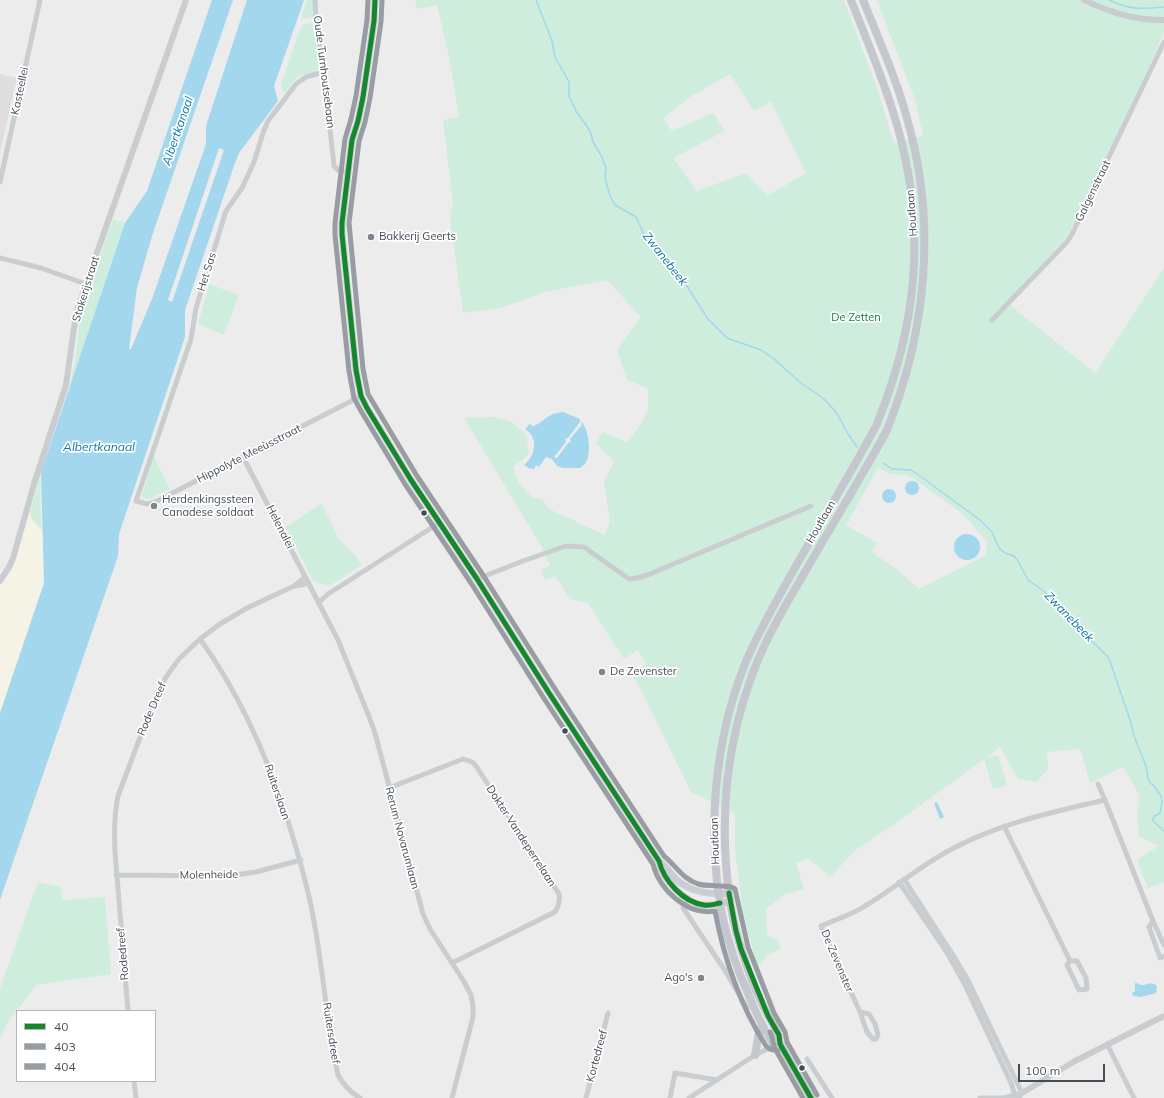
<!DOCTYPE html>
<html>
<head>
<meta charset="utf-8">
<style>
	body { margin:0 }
	#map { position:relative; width:1164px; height:1098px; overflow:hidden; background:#edecec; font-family:Mulish,sans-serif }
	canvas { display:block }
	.legend { position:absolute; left:16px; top:1010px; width:140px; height:72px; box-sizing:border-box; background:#fff; border:1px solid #b4b8bc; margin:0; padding:5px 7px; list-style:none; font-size:12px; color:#434d58 }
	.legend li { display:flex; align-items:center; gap:8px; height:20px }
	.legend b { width:20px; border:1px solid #b4b8bc }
	.scale { position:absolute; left:1018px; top:1064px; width:87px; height:18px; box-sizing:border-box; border:2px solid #434d58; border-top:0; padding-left:5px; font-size:12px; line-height:14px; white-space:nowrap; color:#434d58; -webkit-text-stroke:3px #fff; paint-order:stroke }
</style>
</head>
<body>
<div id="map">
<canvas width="1164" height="1098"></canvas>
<ul class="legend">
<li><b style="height:5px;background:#15882e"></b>40</li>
<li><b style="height:5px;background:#989da3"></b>403</li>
<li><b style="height:5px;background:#989da3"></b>404</li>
</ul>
<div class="scale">100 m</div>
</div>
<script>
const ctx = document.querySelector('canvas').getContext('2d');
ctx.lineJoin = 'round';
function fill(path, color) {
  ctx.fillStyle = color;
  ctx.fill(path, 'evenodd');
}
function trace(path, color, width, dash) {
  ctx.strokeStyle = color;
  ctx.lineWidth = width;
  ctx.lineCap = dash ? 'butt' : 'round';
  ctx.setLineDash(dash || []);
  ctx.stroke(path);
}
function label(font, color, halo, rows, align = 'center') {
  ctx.font = font + ' Mulish,sans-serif';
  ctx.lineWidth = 3.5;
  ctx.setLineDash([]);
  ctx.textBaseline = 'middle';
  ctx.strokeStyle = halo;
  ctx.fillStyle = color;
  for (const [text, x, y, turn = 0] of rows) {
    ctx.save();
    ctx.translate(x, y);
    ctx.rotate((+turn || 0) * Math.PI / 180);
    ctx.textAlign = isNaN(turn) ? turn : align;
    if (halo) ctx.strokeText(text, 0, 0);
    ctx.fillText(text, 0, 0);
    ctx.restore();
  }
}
fill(new Path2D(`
	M30 512 32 519 43 532 44 583 0 713V586L13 569Z`), '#f5f2e6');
fill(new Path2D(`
	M0 74 17 78 0 152Z`), '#dfddde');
fill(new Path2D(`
	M307 0H314V17L301 19Z
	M415 0H844L879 94 894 143 923 136 915 100 877 0H1164V33L1130 108 1070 231 1064 241 1006 302 1095 373 1164 268V882L1148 888 1137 860 1158 846 1139 836 1137 817 1140 796 1123 767 1090 783 1080 749 1047 752 1048 769 1037 782 1018 779 1000 747 986 758 998 755 1007 785 993 789 984 759 899 821 857 849 830 877 809 859 796 863 804 889 783 895 766 909 767 935 778 940 781 948 767 956 757 966 743 912 735 850V813L691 792 640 688 631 674 646 664 638 650 624 659 588 603 569 599 556 576 545 580 541 569 550 566 543 549 464 418 495 417 512 422 527 436 528 455 513 467 519 484 531 496 543 500 549 509 605 535 610 522 604 481 614 462 596 443 603 432 627 442C641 425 653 411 647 388L627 380 617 350 641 317 607 280 545 292 501 308 463 313 450 218 453 203 443 120 459 117 450 61 437 5 417 9ZM730 74 754 111 771 102 806 173 767 196 746 173 697 191 673 158 725 131 713 113 672 131 663 118 690 97ZM878 468 889 474 908 475 962 513 987 542 985 556 919 589 899 571 872 552 877 543 846 525Z
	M310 23 314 25 320 67C315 74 304 73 297 78 292 82 289 89 285 93L282 89 281 85 299 31 303 25Z
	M113 219 125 223 70 386 76 355 80 315Z
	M209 284 239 295 224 335 198 324Z
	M154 455 158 466 170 489 147 500 142 496Z
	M40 476 41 529 32 519 30 512Z
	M322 503 338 538 353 553 362 565 329 586 313 581 286 527Z
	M38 882 60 887 62 900 105 897 111 974 36 985 7 1023 0 1040V988Z`), '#cfeddd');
fill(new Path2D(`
	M212 0H233L152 236 137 288 129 349H131L152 299 206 144V126L247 0H304L274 86 278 101 239 153 235 163 185 310V337L119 534 118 556 0 900V713L44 583 41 472 125 223 147 191ZM219 148 224 150 172 302 168 300Z
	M563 412 580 419V422L568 438 565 439 566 442 554 457 557 458 568 443 571 442 570 439 582 425 581 424 582 422C589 431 592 455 585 464 583 466 581 467 580 468H563L557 466 552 459 546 457 539 467 536 465 534 469 531 468 530 469 524 465C535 457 539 438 526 430V427H528V425L531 424 532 427C546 421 545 414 563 412Z
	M905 488a7 7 0 1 1 14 0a7 7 0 1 1-14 0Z
	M882 496a7 7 0 1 1 14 0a7 7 0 1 1-14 0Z
	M954 547a13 13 0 1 1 26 0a13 13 0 1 1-26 0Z
	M937 802 944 817 940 819 934 803Z
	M1135 983C1137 983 1139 984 1141 985 1147 986 1149 980 1157 986L1156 993 1141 997 1133 996 1132 993 1135 991Z`), '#a2d7ed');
trace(new Path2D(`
	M536 0 552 41 555 57 569 82V96L576 111 590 131 593 142 602 157 606 168 605 178 610 196 615 205 636 217 644 234 678 272 708 319 727 338 761 350 774 359 801 383 824 399 836 412 848 434 857 447
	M1109 0C1130 10 1142 9 1164 7
	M883 463 892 469 911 470 920 476 980 520 992 532 999 548 1005 553 1014 556 1018 561 1028 580 1045 592 1058 607 1107 656 1110 661 1131 723 1134 736 1146 766 1148 778 1150 783 1154 786 1161 796 1162 802 1160 813 1155 816 1152 820 1164 831`), '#a2d7ed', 1.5);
trace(new Path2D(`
	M315 0 316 18 325 83 334 166 338 170 347 172
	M323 72 306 77 296 84 268 121 263 133 254 162 242 188 226 211 196 308 191 339 136 501 147 504 155 502 361 396
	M0 182 40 0
	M0 258 41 268 86 284
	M992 320 1067 242 1072 234 1164 42
	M243 457 338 640 368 714 375 733 423 914 430 929 463 980 471 995 473 1006V1017L452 1098
	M477 579 523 561 566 546 584 547 629 579 637 578 650 574 811 506
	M294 586 301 585 308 583
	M319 602 328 594 439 523
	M200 639C240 694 267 756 288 821 297 850 306 880 312 911 323 965 326 1021 338 1075 344 1086 350 1092 360 1098
	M1098 784 1105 800
	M389 788 463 759 472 762 476 766 559 894C560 901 559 906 555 912L452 963
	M1004 826 1070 961 1067 965 1079 990 1087 989 1086 978 1077 961H1070
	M116 875 228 876 256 872 301 860
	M904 879 953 955 968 980 1022 1093 1004 1098H980
	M899 882 946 951 964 983 1011 1083 1015 1096
	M688 898 683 908 724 969 747 1008
	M1153 921 1149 927 1160 958 1164 956
	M128 1011 115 852C114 833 114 815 118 796L156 695 166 677 179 659 200 639 220 624 247 608 294 586 305 577
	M860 1012 869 1014 875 1024 878 1035 876 1039H873L867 1032 860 1012 821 926C836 919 852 915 865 906 895 888 921 865 952 849 1000 823 1053 812 1105 800L1153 921 1164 945
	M1107 1044 1134 1098
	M807 1059 832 1098
	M134 1081 136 1098
	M586 1098 608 1013
	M670 1098 675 1073 717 1080
	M689 1098 755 1055 778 1044`), '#c9cdd0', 5);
trace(new Path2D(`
	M1084 0C1112 13 1133 20 1164 20
	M0 581 9 567 13 558 34 484 66 385 76 314 86 284 186 0
	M1018 1098 1022 1093 1075 1061 1164 1016`), '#c9cdd0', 6);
trace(new Path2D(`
	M375 0 374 21 363 97 358 121 352 140 342 223V234L356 370 361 396 367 408 411 480 477 579 549 693 659 861C666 866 670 873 676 879 690 892 710 895 729 893
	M659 861C661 878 687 905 705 905 713 906 722 903 730 902`), '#cacdd1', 7);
trace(new Path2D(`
	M780 1044 772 1042C762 1026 754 1009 747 991 736 967 728 941 722 915 720 904 719 893 717 882 709 808 718 729 747 659 760 629 777 600 793 571 821 522 850 475 876 426 917 327 927 229 897 125 885 82 867 41 851 0
	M755 1055 759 1033 762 1026
	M811 1098 780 1044C779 1032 774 1026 769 1017 764 1009 761 1000 757 993 744 961 733 928 729 894 719 817 727 738 756 665 770 630 790 598 809 565 835 520 862 476 887 430 926 332 937 225 908 122 897 80 879 40 863 0`), '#c4c7cd', 8);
trace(new Path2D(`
	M375 0 374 21 363 97 358 121 352 140 342 223V234L356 370 361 396 367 408 411 480 477 579 549 693 659 861C664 881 683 902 704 905 710 906 715 904 720 903
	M729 893 736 931 741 949 768 1016 779 1035 780 1044 811 1098`), '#15882e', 5);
trace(new Path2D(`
	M368 0 367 20 356 96 351 119 345 139 335 223V235L349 371 354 398 361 411 405 484 471 583 543 697 653 864C659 889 687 916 715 911 724 959 740 1005 766 1046L770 1049 778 1051
	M770 1032 772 1037 774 1047 803 1098`), '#989da3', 5);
trace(new Path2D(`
	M382 0 381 22 370 98 365 122 359 141 349 223 363 369 368 394 417 476 483 575 555 689 664 856C676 866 683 879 698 884 708 887 730 884 735 889L748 947 774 1013 785 1032 787 1042 817 1095`), '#989da3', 5);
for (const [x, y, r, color] of [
	[371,237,4,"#7e858c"],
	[154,506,4,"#7e858c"],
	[424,513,3.5,"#434d58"],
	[602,672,4,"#7e858c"],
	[565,731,3.5,"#434d58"],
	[701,978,4,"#7e858c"],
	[802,1068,3.5,"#434d58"]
]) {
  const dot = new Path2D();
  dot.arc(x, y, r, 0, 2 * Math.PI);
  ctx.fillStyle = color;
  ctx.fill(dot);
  trace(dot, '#fff', 1.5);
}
label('11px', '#434d58', '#fff', [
	["Oude Turnhoutsebaan",324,72,83],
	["Kasteellei",20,91,-78],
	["Galgenstraat",1093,191,-64],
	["Houtlaan",912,213,-94],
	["Het Sas",207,272,-73],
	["Stokerijstraat",86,289,-73],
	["Hippolyte Meeùsstraat",249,454,-27],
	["Houtlaan",821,522,-60],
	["Helenalei",280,527,63],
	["Rode Dreef",152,709,-67],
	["Ruiterslaan",277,792,71],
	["Dokter Vandeperrelaan",521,836,57],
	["Rerum Novarumlaan",402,838,75],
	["Houtlaan",715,841,-92],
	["Molenheide",209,875,-1],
	["Rodedreef",123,954,-95],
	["De Zevenster",837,961,67],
	["Ruitersdreef",331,1033,81],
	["Kortedreef",597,1056,-75]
]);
label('11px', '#434d58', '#fff', [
	["Bakkerij Geerts",379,237],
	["Herdenkingssteen",162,500],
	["Canadese soldaat",162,513],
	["De Zevenster",610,672],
	["Ago's",693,978,"right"]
], 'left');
label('11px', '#147a4f', '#fff', [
	["De Zetten",856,318]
]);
label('italic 12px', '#0978a6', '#fff', [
	["Albertkanaal",178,131,-71],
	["Zwanebeek",665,259,52],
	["Albertkanaal",99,447],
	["Zwanebeek",1069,617,46]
]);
</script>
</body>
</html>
